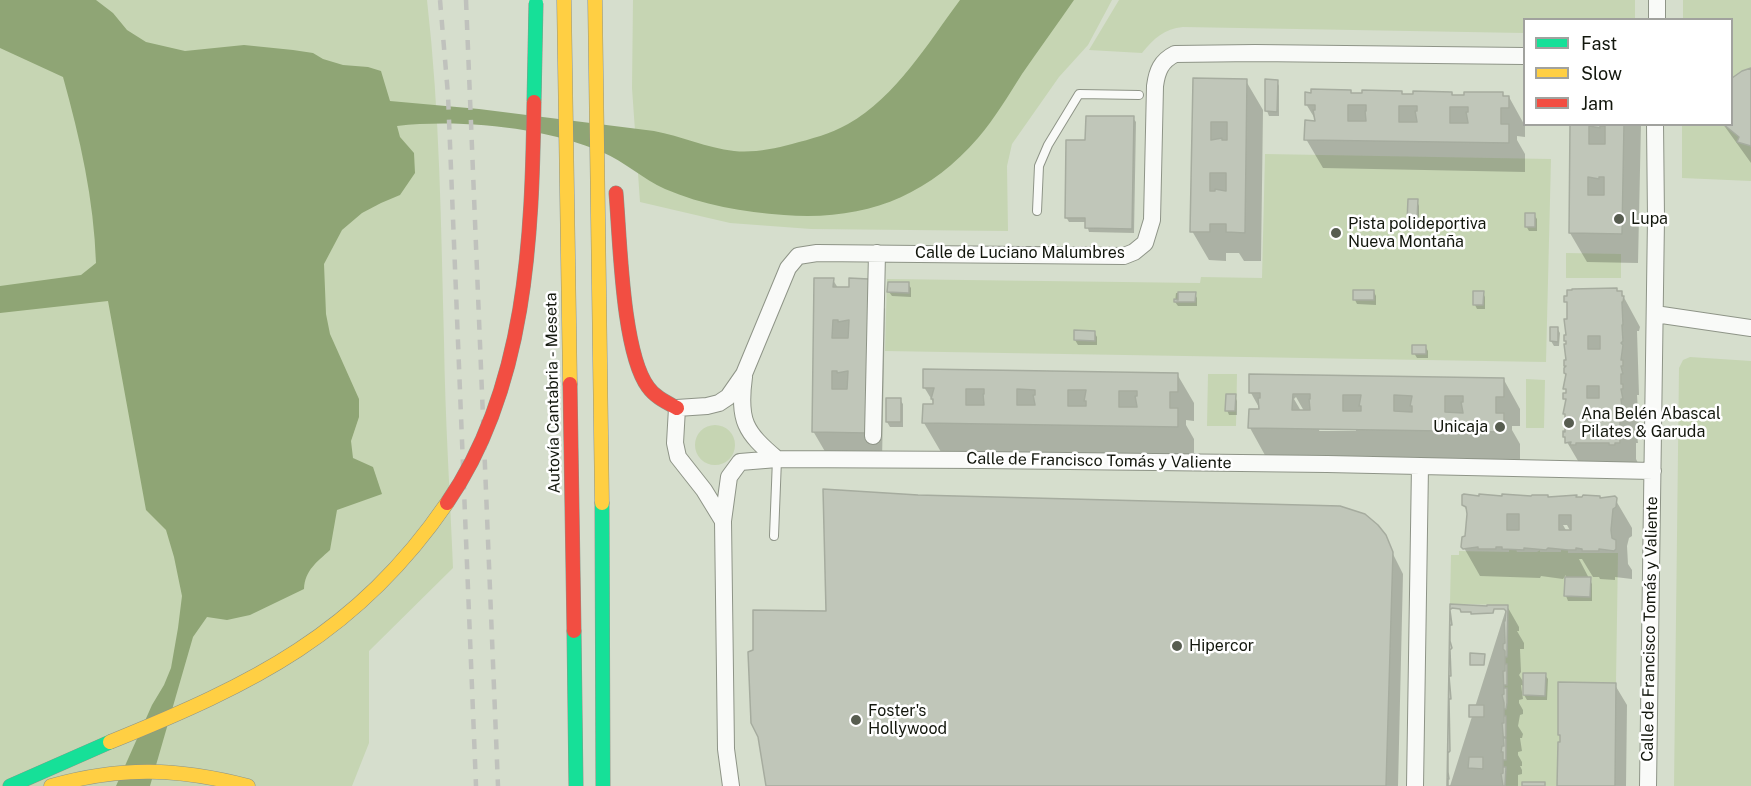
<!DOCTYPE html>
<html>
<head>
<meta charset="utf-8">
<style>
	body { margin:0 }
	#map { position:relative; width:1751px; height:786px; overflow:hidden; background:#d6decd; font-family:"Public Sans",sans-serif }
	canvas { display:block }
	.legend { position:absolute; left:1523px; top:18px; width:210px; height:108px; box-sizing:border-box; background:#fff; border:2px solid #a1a29e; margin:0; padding:8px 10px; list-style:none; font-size:18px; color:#13170d }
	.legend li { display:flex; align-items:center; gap:12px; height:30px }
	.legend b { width:30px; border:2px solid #a1a29e }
</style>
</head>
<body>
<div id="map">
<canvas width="1751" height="786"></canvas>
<ul class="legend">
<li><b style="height:8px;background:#16e098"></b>Fast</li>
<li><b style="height:8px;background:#ffcf43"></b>Slow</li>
<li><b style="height:8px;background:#f24e42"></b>Jam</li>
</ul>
</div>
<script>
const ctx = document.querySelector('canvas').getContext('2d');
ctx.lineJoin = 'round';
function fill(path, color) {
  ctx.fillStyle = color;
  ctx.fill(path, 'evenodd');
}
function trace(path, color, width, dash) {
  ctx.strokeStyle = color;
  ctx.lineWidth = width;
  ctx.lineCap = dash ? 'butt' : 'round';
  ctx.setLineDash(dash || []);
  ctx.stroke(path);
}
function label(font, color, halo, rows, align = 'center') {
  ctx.font = font + ' "Public Sans",sans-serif';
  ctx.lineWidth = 5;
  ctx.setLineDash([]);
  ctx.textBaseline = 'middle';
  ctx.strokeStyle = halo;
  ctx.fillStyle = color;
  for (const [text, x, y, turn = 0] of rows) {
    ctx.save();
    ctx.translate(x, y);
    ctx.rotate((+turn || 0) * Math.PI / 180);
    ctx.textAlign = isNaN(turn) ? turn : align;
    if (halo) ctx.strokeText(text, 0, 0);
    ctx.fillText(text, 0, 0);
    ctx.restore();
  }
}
fill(new Path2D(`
	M0 0H427C440 113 441 227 444 341 445 417 450 492 453 568L369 651V743L352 786H0Z
	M633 0H1112L1088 45 1059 77 1012 144 1007 166 1008 231 811 229 730 223 640 202 632 88Z
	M1119 0H1635V19L1524 20V33L1183 27C1164 29 1154 38 1142 53L1089 50Z
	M1683 0H1751V181L1682 178V125L1732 124V20L1683 19Z
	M1265 154 1551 159 1546 362 885 351 887 279 1200 283 1201 277 1262 278Z
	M1566 253 1621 254V278H1566Z
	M1690 357 1751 361V786H1674L1679 368 1683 360Z
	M1208 374H1237L1236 426H1207Z
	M1526 379 1545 380 1544 428H1526Z
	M695 445a20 20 0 1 1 40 0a20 20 0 1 1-40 0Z
	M1509 549H1516L1517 552H1537L1540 550V552H1561V550H1568V553H1618L1616 683H1558V734L1560 735V742H1558L1557 786H1505L1506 767H1503V760H1506V740L1504 737H1506V717L1504 716V709H1506L1507 688H1504V685H1507V664H1505V657L1507 656 1508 605 1450 604 1451 555H1459V551L1509 552Z`), '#c6d5b3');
fill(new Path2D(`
	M0 0H96L113 13 127 30 146 42 185 51 244 45 293 50 313 53 323 59 343 65 368 67 381 71 390 101 479 109 654 131C681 136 707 148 734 151 753 153 773 149 792 144 811 139 830 134 848 124 896 97 928 43 960 0H1074C1057 25 1039 49 1022 74 1008 96 995 118 978 138 926 198 863 221 784 215 744 212 702 205 665 189 643 179 625 162 602 152 544 127 460 119 397 126L400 137 414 153 415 173 400 195 381 203 362 213 342 230 324 264 326 314 330 334 359 399V417L351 441 353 458 373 467 382 494 337 510 330 550C317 562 305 570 304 589L250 615 227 620 207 617 193 637 150 786H116L152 705 164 685 171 668 178 628 182 596 174 557 166 530 146 510 108 301 0 313V286L81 275 96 263C94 200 80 138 63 77L0 48Z`), '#8fa575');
fill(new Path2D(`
	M1751 70V163L1723 124H1732V81Z
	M1194 80 1246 81 1263 110 1261 261H1244L1239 253H1226V261L1209 260 1192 231Z
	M1277 81 1279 86V116H1269L1267 111Z
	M1452 93 1454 96 1502 94 1504 97H1509L1525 126V137L1517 136V140L1525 154V172L1323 168 1306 139 1317 122 1306 104 1352 95H1403Z
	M1133 118 1136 122 1134 233 1089 232 1086 222H1069L1066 217 1087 141Z
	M1572 124H1641L1638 263 1587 262 1570 233Z
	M1417 201 1419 206V225H1412L1409 220Z
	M1534 215 1537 219V231H1529L1526 226Z
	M833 280 838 288H851L868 280 885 309 882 461 830 460 813 431Z
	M908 284 911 288V297L892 296 889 292Z
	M1374 292 1376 296V305L1357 304 1355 300Z
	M1621 292 1640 327 1639 331H1637L1639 395H1637L1639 428H1636L1638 443H1636V459L1638 463 1584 471 1564 437 1567 433V418L1565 414 1567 402 1565 398 1568 394 1567 377 1565 373 1568 361 1566 340 1568 336V305L1566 301Z
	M1176 293 1195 294 1197 298V306H1178L1175 302Z
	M1483 293 1485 297V309H1477L1475 305Z
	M1557 328 1560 333 1559 346H1554L1551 341Z
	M1094 332 1097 337V345H1078L1075 340Z
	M1425 346 1428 351V358H1417L1414 353Z
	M1177 374 1194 403V421L1186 420V425L1194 439V455L941 452 924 423 935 405 924 387Z
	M1504 380 1520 409V426H1512V430L1520 444V461L1266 457 1250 428 1261 411 1251 393ZM1296 397 1304 411H1301L1294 399ZM1320 428H1356V431H1319Z
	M1235 396 1237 401V415H1229L1227 410Z
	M900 400 903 404V427H890L887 422Z
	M1556 496 1615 499 1632 528V536L1629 538 1627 546 1628 564 1632 570V579L1615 577V580L1600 579 1599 577H1593L1582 559H1579L1592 584V601H1568L1566 596V575L1563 579 1541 576 1540 578 1480 576 1463 546 1467 537V511L1463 504 1496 497 1548 498ZM1563 525H1567L1573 536 1570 537Z
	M1384 536 1403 574 1398 786H767L827 613Z
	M1507 606 1519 627V631H1517L1524 643V649H1520L1521 672 1519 675 1524 683 1545 675 1548 679 1547 700H1527L1524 695V686L1521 685 1523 699 1519 700V703L1523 710V714L1520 715 1518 726 1523 734 1522 738H1520L1522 751 1518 752V755L1522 762V766H1520L1522 770V774L1518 775V786H1450Z
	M1615 685 1627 705 1626 786H1558L1561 739 1559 734Z`), '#0003');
const building = new Path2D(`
	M1751 68V146L1737 142 1739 137 1723 124H1732V78L1742 71Z
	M1193 78 1247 79 1245 233 1226 232V224H1210V232H1190ZM1211 122H1227V140H1222V138L1211 140ZM1210 173H1226V191L1215 189V191H1210Z
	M1265 79 1278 80 1277 112 1265 111Z
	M1311 89 1351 90V93H1362V90L1402 91V94H1413V91L1452 92V95H1464V92H1503V96H1509V108H1501V124H1509V143L1304 140 1305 120 1315 121 1313 110H1315V105H1305V92L1311 93ZM1348 105H1366V111H1365L1366 121H1348ZM1399 106H1417V111H1415L1417 122H1399ZM1450 107H1468V112H1466L1468 123H1450Z
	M1086 116H1134L1132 229 1085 228V218H1065L1066 140H1085Z
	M1570 124H1624L1622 234 1569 233ZM1589 126 1600 128V126H1605V144H1589ZM1588 177 1599 179V177H1604V195H1588Z
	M1408 199H1418L1417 221H1407Z
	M1525 213H1535V227H1525Z
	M814 278H834L833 287H849V278L869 279 866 433 812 432ZM833 320H838V322L849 320 848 338H832ZM832 371H837V373L848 371 847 389H832Z
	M888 282H909V293L887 292Z
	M1617 288V291H1622V296H1624L1623 302H1622L1623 325H1622L1623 341 1621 343 1623 345 1621 360H1623V366H1621L1623 374H1621V384H1623V389H1621L1623 399H1621L1623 415H1620V432H1622V438H1620V443H1615V445H1609V443H1576V445H1570L1571 442 1565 443V437H1563V431L1565 432V414H1563L1566 399H1563V393H1566V389H1563L1566 374 1564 373V368L1566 366H1564V360H1566L1564 344H1566V341H1564V335H1566L1564 319H1567V302H1564V296H1567V290H1572V289ZM1588 336H1600V349H1588ZM1587 386H1599V398H1587Z
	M1353 290H1374V300H1353Z
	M1473 291H1484L1483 305H1473Z
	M1178 292H1196L1195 302H1174V299L1178 300Z
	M1550 327H1558V342L1550 341Z
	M1074 330 1095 331V341L1074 340Z
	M1412 345H1426V354H1412Z
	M923 369 1178 373V392H1170V408H1178V427L922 423 923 404H933V399H931L934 388H923ZM966 389H984V394H983L984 405H966ZM1017 389 1035 390V395H1033L1035 405H1017ZM1068 390H1086L1084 401H1086V406H1068ZM1119 391H1137V396H1135L1137 407H1119Z
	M1249 374 1504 378V397H1496V413H1504V432L1248 428 1249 409H1259L1258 398H1260V393H1249ZM1293 394H1310V399H1309L1310 410H1292ZM1343 395H1361L1359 406H1361V411H1343ZM1394 395 1412 396 1410 406H1412V412L1394 411ZM1445 396H1463V402H1461L1463 413 1445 412Z
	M1226 394H1236L1235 411H1225Z
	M886 398H901V422H886Z
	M823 489 918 495 1340 506 1365 514 1378 525 1386 535 1393 552 1386 786H766L758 737 751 723 748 652 753 650V610L826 611Z
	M1464 494 1479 496V494L1502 496V494L1531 496 1532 495H1548V497L1577 495 1576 497H1582L1583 495 1600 496V498L1615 496 1617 498 1616 507 1613 509 1611 530 1612 538 1616 540V549L1614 551 1599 549V551H1582V549L1576 548V550H1568L1548 548 1546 550 1524 548V550L1502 549V547H1496V549H1478V547L1463 549 1461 547 1462 537 1465 536 1467 514 1466 507 1462 505V495ZM1507 514H1519V530H1507ZM1559 515H1571V530H1559Z
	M1565 577H1591L1590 597 1564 596Z
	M1450 604 1487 606V605H1508L1507 657H1505V664H1507V685H1504V688H1507V703L1506 709H1504V716H1506V737H1504L1506 739V760H1503V767H1506L1505 786H1447Z
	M1452 608 1460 609 1461 612H1471V614L1493 613 1494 609H1504L1506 611 1505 621 1504 620 1505 643 1503 644V649L1505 651V671H1503L1504 694 1502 695 1504 703V723H1502L1504 746H1502L1501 752H1503V773L1501 774 1503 786H1448V779H1449L1448 772V753L1450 751 1449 699H1451L1449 676H1451L1450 650 1452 648 1450 641V625H1452L1450 610ZM1470 653 1485 654 1484 665H1470ZM1469 705H1484V717H1469ZM1469 757H1483V769L1468 768Z
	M1523 673H1546L1545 696 1523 695Z
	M1558 682 1616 683 1615 786H1557L1558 742H1560V735H1558Z
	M1522 782H1545V786H1522Z`);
fill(building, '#c0c6b9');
trace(building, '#a6ac9f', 1.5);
const lane = new Path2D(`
	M1037 211 1039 166 1048 145 1079 94 1139 95
	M774 536 777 459`);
const street = new Path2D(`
	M1657 20V0
	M1655 314 1751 328
	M744 377C738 421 745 432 777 459
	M873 436 877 253
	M723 521 704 490 678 457 675 443 677 408 707 406 719 403 728 397 744 374 788 268 798 256 817 253 1124 256 1134 252 1145 243 1152 220 1155 86C1157 71 1161 61 1175 54L1255 53 1524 56
	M731 786 726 749 723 521 729 477 740 462 777 459 982 460 1327 464 1653 471
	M1415 786 1420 466
	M1648 786 1656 218 1655 124`);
const fast = new Path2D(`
	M602 503 603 786
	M574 631 576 786
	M10 786 110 742`);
const slow = new Path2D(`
	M564 0 570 384
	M595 0 602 503
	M51 786C121 766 178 768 248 786`);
const jam = new Path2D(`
	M616 193C620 238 622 352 648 387 655 397 666 402 677 408
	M570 384 574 631`);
trace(lane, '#8e9487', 10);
trace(street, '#8e9487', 18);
trace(fast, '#8e9487', 15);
trace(slow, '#8e9487', 15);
trace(jam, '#8e9487', 15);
trace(lane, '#f9faf8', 8);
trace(street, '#f9faf8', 16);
trace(fast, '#16e098', 14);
trace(slow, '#ffcf43', 14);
trace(jam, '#f24e42', 14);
trace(new Path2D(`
	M440 0 448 95 476 786
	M466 0 498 786`), '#c0c2bd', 4.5, [10, 10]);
const fastBridge = new Path2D(`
	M534 102 536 3`);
const slowBridge = new Path2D(`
	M110 742C253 684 357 634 447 503`);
const jamBridge = new Path2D(`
	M447 503C527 387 532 237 534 102`);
trace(fastBridge, '#8e9487', 15, []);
trace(slowBridge, '#8e9487', 15, []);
trace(jamBridge, '#8e9487', 15, []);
trace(fastBridge, '#16e098', 14);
trace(slowBridge, '#ffcf43', 14);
trace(jamBridge, '#f24e42', 14);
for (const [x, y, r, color] of [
	[1619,219,6,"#575d50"],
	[1336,233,6,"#575d50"],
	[1569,423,6,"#575d50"],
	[1500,427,6,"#575d50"],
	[1177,646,6,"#575d50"],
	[856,720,6,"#575d50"]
]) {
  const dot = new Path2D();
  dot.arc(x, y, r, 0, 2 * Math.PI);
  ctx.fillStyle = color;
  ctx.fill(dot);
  trace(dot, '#fff', 2);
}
label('16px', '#13170d', '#fff', [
	["Lupa",1631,219],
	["Pista polideportiva",1348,224],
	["Nueva Montaña",1348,242],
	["Ana Belén Abascal",1581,414],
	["Pilates & Garuda",1581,432],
	["Unicaja",1488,427,"right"],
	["Hipercor",1189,646],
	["Foster's",868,711],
	["Hollywood",868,729]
], 'left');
label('16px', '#13170d', '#fff', [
	["Calle de Luciano Malumbres",1020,253],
	["Autovía Cantabria - Meseta",553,393,-91],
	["Calle de Francisco Tomás y Valiente",1099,461,1],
	["Calle de Francisco Tomás y Valiente",1650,629,-89]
]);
</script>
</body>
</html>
